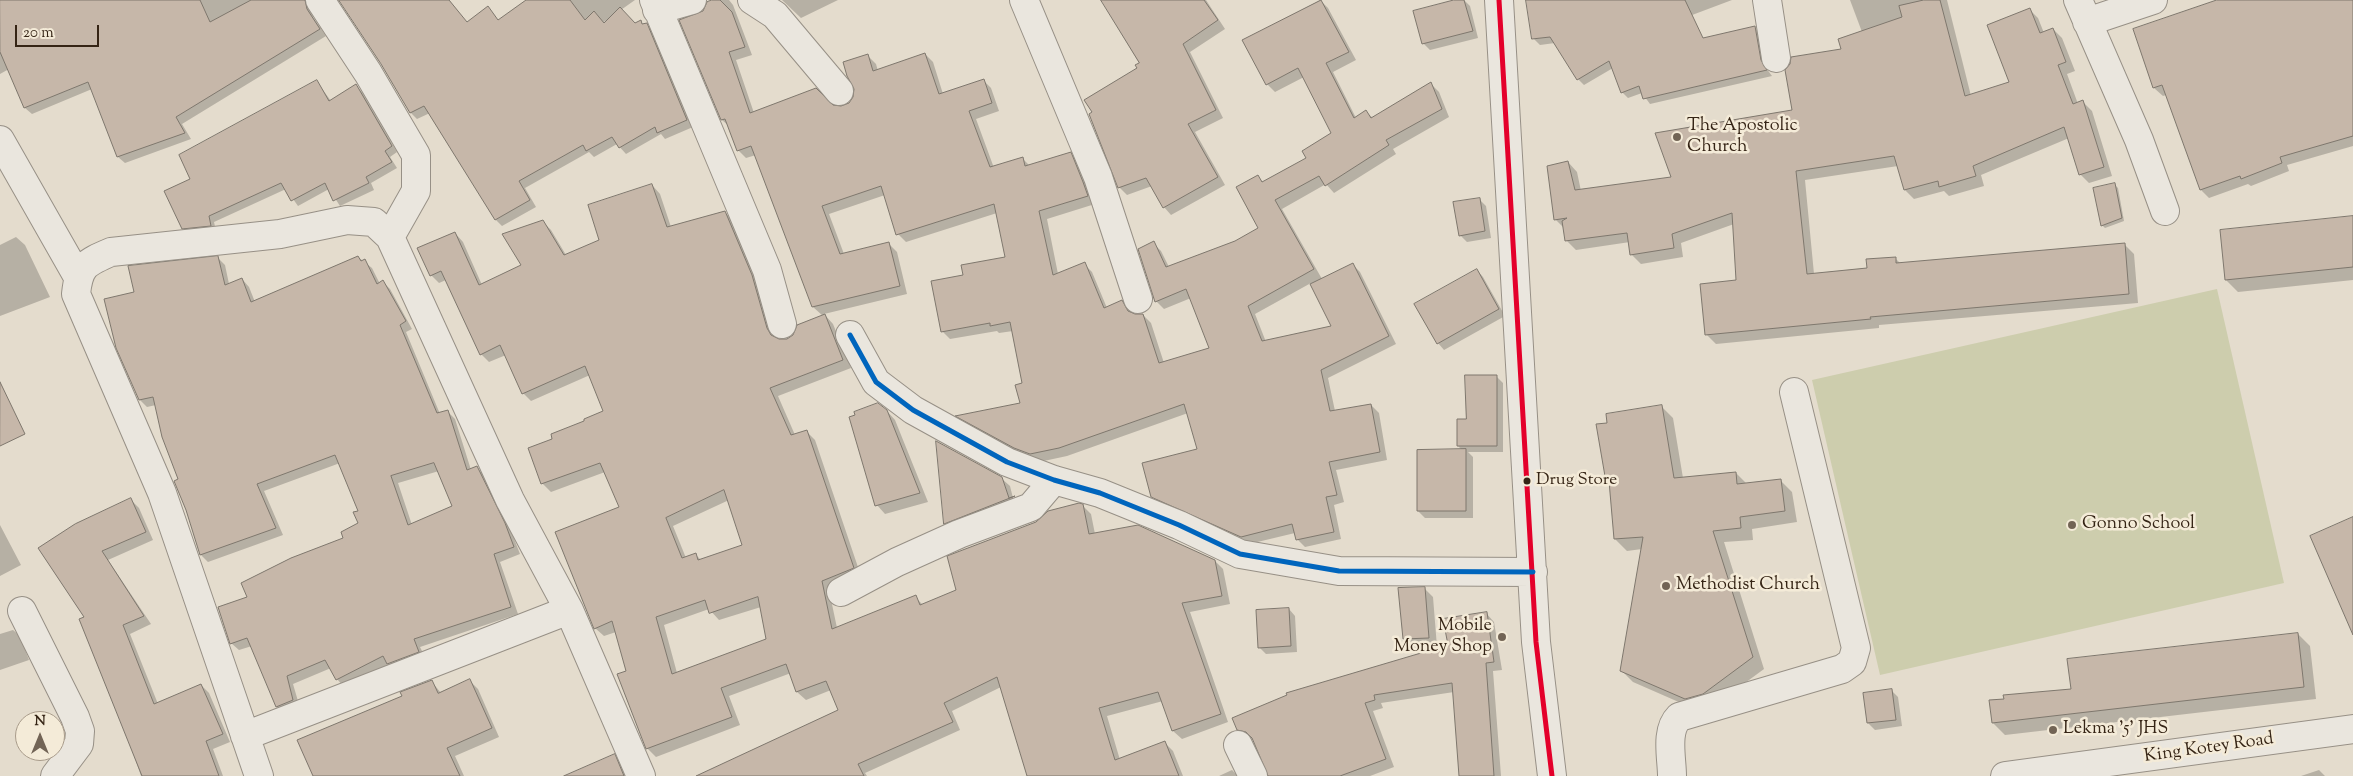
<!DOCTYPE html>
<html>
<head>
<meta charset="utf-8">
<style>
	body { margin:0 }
	#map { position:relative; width:2353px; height:776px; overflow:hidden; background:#e4dccd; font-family:"Sorts Mill Goudy",serif }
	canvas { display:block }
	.north { position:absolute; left:15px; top:711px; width:50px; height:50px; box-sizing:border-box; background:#f4ebd8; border:1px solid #a89b8a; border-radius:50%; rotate:0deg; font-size:14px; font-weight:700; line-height:20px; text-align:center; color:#352415 }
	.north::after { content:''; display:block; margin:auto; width:18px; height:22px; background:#726455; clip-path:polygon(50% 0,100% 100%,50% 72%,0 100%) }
	.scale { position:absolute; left:15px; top:25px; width:84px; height:22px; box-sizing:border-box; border:2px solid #352415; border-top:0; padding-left:6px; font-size:15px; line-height:18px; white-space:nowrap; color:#352415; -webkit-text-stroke:4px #f4ebd8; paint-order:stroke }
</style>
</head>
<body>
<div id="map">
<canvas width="2353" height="776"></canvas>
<div class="north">N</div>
<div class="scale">20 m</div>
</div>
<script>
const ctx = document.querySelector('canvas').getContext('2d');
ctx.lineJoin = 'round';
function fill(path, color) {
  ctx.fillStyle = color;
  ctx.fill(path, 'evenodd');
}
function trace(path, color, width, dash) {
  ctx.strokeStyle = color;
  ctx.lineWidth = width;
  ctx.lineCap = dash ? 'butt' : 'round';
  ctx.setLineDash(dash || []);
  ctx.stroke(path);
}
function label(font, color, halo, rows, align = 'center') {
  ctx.font = font + ' "Sorts Mill Goudy",serif';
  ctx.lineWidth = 5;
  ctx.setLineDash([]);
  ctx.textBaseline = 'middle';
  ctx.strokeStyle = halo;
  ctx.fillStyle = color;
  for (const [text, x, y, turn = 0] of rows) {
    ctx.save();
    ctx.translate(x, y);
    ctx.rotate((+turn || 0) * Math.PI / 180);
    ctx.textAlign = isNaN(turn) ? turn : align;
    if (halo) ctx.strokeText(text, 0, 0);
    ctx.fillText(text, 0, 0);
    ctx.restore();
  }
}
fill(new Path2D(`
	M2217 289 2284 583 1880 675 1812 380Z`), '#cdcdad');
fill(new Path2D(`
	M51 0H312L311 8 313 17 326 36 182 124 191 139 125 163 118 157 92 89 32 114 25 108 9 69 0 74V22Z
	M340 0H449L467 23 488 8 499 21 528 0H635L560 53 646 24 653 31 693 127 665 139 661 134 626 154 617 144 594 157 589 152 525 188 536 207 502 226 496 220 430 113 417 119 411 113 382 64Z
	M716 0H729L733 5 752 55 736 60 754 113 841 108 849 104 855 97 868 56 876 64 878 71 925 54 933 62 943 94 983 80 991 88 999 111 976 119 994 168 1023 159 1030 166 1070 153 1078 161 1095 204 1047 219 1058 274 1084 264 1092 272 1107 308 1122 302 1132 314 1143 315 1151 323 1164 363 1211 349 1191 298 1164 309 1156 301 1153 243 1161 251 1169 267 1235 242 1260 228 1258 177 1263 182 1308 158 1332 133 1304 77 1275 92 1267 84 1244 41 1320 0 1328 8 1356 60 1333 72 1356 118 1366 112 1373 118 1431 84 1439 92 1449 117 1393 149 1396 154 1334 193 1326 184 1282 209 1322 279 1352 264 1360 272 1396 344 1328 378 1335 411 1371 405 1379 413 1387 460 1336 470 1344 502 1334 505 1341 539 1305 547 1297 539 1295 533 1249 544 1161 505 1152 496 1199 449 1188 413 1067 456 1039 462 1023 455 965 423 958 416 1022 404 1024 384 1013 331 999 333 997 331 950 339 942 331 965 276 1007 258 997 213 906 242 898 234 885 195 829 214 844 254 889 244 897 252 907 294 824 314 833 324 851 368 778 396 795 435 807 432 815 440 861 576 829 590 837 628 915 597 923 605 958 591 1082 505 1091 514 1095 534 1215 561 1223 569 1230 604 1190 612 1228 722 1182 739 1173 731 1163 701 1107 716 1120 760 1165 743 1173 751 1183 776H1026L1028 775 1001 687 952 711 960 730 865 773 867 776H710L840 710 831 690 806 700 797 692 791 673 729 696 740 725 656 757 647 748 616 632 604 636 595 628 621 508 605 472 551 492 542 483 554 440 605 411 590 375 531 401 523 393 506 355 489 362 481 354 446 280 439 283 431 275 455 233 463 242 482 285 523 266 543 222 551 230 566 255 601 240 652 185 660 194 671 227 725 212 733 221 760 285 776 339 787 340 823 316 813 307 756 155 746 158 738 150 730 127 722 120 681 21 705 11ZM1311 283 1333 327 1266 342 1255 314ZM729 500 744 546 702 561 696 555 686 558 673 526ZM761 607 768 640 677 673 664 625 709 609 719 620Z
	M782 0H838L801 18Z
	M1102 0H1206L1225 29 1190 52 1223 118 1195 132 1225 185 1171 215 1164 207 1152 186 1127 195 1119 187 1093 113 1138 68 1141 63Z
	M1459 0H1464L1470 6 1478 38 1430 50 1423 43Z
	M1527 0H1732L1623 41 1628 56 1755 28 1761 34 1766 68 1772 76 1650 104 1642 93 1628 98 1622 92 1613 68 1584 85 1578 79 1555 43 1540 45 1534 39Z
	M1850 0H1947L1971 96 2011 83 2029 9 2038 18 2044 33 2053 29 2062 38 2075 71 2067 74 2078 104 2083 102 2092 111 2112 176 2089 183 2080 174 2069 138 1981 175 1984 186 1949 196 1944 191 1914 199 1905 190 1898 166 1805 180 1814 274 1868 269 1895 258 1901 264 2124 244 2134 254 2138 303 1879 325V328L1716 344 1706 334 1737 281 1734 224 1681 243 1683 257 1641 264 1632 255 1630 242 1576 250 1567 241 1565 229 1555 219 1568 162 1577 172 1581 191 1672 178 1794 111 1843 50 1862 32Z
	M2219 0H2353V146L2287 165 2289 171 2251 186 2248 184 2209 198 2201 190 2166 95 2163 96 2154 88 2135 29Z
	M317 82 331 101 356 86 362 92 397 152 390 157 397 168 371 183 374 190 340 206 329 189 298 206 286 189 214 222 216 231 189 234 183 228 192 180Z
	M2115 185 2118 188 2124 221 2105 228 2102 225Z
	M1479 199 1486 206 1491 238 1467 242 1460 235Z
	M2353 217V280L2238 292 2226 280Z
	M16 237 25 245 50 297 0 316V245Z
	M358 257 372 268 380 284 383 282 390 289 412 329 406 332 440 414 447 411 455 419 471 470 477 468 484 475 511 531 520 554 500 562 518 614 420 647 426 659 396 671 389 664 344 687 337 679 331 668 293 684 300 708 284 714 277 707 252 646 239 650 231 643 249 598 344 539 360 524 359 511 340 463 264 491 283 535 208 562 201 555 156 405 147 407 140 400 136 293 218 258 225 265 229 284 242 279 249 287 255 302ZM439 471 454 507 412 525 398 483Z
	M1477 270 1483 277 1505 316 1444 350 1438 343Z
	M1496 376 1503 383V452H1468L1473 457V518H1425L1418 511 1463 451 1458 446 1467 420Z
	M1661 406 1673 418 1683 478 1736 473 1747 484 1780 480 1792 492 1797 522 1752 529 1753 540 1724 542 1764 669 1715 705 1697 710 1633 682 1621 670 1642 549 1627 551 1615 539 1610 484 1607 481 1609 424Z
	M886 410 895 420 928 502 885 514 877 505Z
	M1001 478 1010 486 1013 498 1021 505 953 531 945 523Z
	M131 500 139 508 153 540 108 560 151 624 130 634 158 704 201 685 209 693 230 742 213 749 223 776H141L86 617 40 548Z
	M0 525 21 565 0 576Z
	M1424 588 1433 597 1437 647 1414 648 1405 639Z
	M1289 609 1295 616 1297 652 1266 654 1259 647Z
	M1486 613 1494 622 1502 670 1493 671 1501 776H1460L1454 692 1381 703 1383 708 1373 711 1394 767 1370 776H1269L1254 739 1247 738 1238 729 1449 646Z
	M13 630 20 636 29 660 0 670V634Z
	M2298 634 2310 646 2316 699 2005 735 1993 723 1991 701 2072 690Z
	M469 680 478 689 499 737 455 756 464 776H313L404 697 432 682 441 693Z
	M1892 691 1898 697 1902 726 1875 730 1868 723 1864 694Z
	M614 756 621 762 627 776H587Z
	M1232 770 1238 776H1219Z
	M2319 770 2325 776H2301Z`), '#0003');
const building = new Path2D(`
	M0 0H200L210 22 251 0H305L307 9 320 29 176 117 185 133 117 157 88 82 24 108 0 52Z
	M339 0H449L467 22 488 6 498 20 526 0H570L585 20 594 11 604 23 620 7 635 23 641 20 642 24 647 23 687 120 657 133 655 127 619 148 612 137 586 151 583 145 519 181 530 200 495 220 424 106 410 113 381 64Z
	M712 0H720L732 12 745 47 729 52 750 113 816 88 833 105 841 106 849 103 853 97 854 89 847 76 843 62 868 54 873 71 925 53 939 94 984 79 992 103 969 111 990 167 1023 157 1025 166 1071 152 1083 182 1088 196 1039 211 1053 275 1085 262 1104 308 1122 300 1128 311 1135 314H1143L1159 363 1209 348 1186 289 1155 302 1138 249 1154 241 1166 267 1235 241 1258 228 1236 187 1258 175 1262 182 1306 158 1302 151 1331 133 1298 68 1266 85 1242 40 1321 0 1349 52 1326 63 1354 118 1366 110 1371 118 1431 82 1442 109 1386 140 1389 145 1325 186 1319 176 1275 200 1314 269 1248 306 1262 341 1331 326 1310 284 1353 263 1389 336 1321 370 1330 411 1371 404 1380 452 1329 462 1337 495 1326 497 1334 532 1296 540 1292 524 1241 537 1151 497 1142 463 1197 449 1184 404 1059 448 1030 454 1014 448 955 416 1020 403 1015 385 1022 383 1010 322 990 326V323L941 332 931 281 963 275 961 265 1005 257 994 204 896 235 881 186 822 206 840 254 889 242 900 286 812 307 751 146 737 151 725 119 721 120 679 20 703 11 707 2Z
	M1101 0H1204L1218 20 1183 44 1216 110 1188 124 1218 177 1163 208 1146 178 1118 188 1089 114 1092 112 1084 100 1137 68 1135 65 1139 63Z
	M1454 0H1464L1473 31 1422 44 1413 11Z
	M1526 0H1685L1703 38 1755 26 1761 60 1767 70 1643 99 1639 86 1621 93 1609 61 1577 80 1550 37 1532 39Z
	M1924 0H1940L1965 96 2009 82 1987 25 2030 8 2040 33 2053 28 2066 62 2058 65 2073 104 2083 100 2104 167 2079 175 2064 127 1973 166 1976 176 1939 187 1938 181 1904 190 1894 156 1796 171 1807 274 1867 268 1866 259 1896 257V263L2125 243 2129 294 1870 317 1871 319 1705 335 1700 284 1736 280 1732 213 1672 234 1674 248 1630 255 1627 233 1565 241 1562 221 1567 218 1554 220 1547 166 1568 161 1575 190 1671 177 1655 133 1792 110 1785 70 1790 64 1791 57 1841 49 1838 39 1902 17 1899 6Z
	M2217 0H2353V136L2280 157 2282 163 2241 179 2240 176 2200 190 2162 85 2153 88 2133 29Z
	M317 80 329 101 356 84 392 146 385 151 392 162 366 177 369 183 333 201 325 183 291 201 281 183 209 216 211 226 182 229 164 191 190 179 179 155Z
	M2115 183 2122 218 2101 226 2093 188Z
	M652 184 667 227 725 211 752 275 767 328 771 335 779 339H787L793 335 797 325 825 314 843 360 770 388 791 435 807 430 854 568 822 581 832 629 916 595 920 605 956 590 947 556 1036 522 1048 511 1079 503 1083 504 1089 534 1138 525 1215 560 1222 596 1182 603 1221 714 1172 731 1158 692 1099 708 1115 760 1165 741 1179 776H1027L997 677 944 703 953 722 858 764 864 776H696L838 710 826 681 796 692 786 664 721 688 732 717 646 749 617 674 626 671 612 621 594 629 555 532 619 507 600 463 541 484 528 448 552 439 551 434 584 421V419L603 411 585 366 522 394 500 345 480 355 441 271 430 276 417 248 455 232 479 285 521 265 502 234 543 220 564 255 599 240 588 205ZM724 490 742 545 698 560 696 553 682 558 666 518ZM758 597 766 639 672 674 656 617 705 600 709 613Z
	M1480 198 1485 231 1459 236 1453 202Z
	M2353 216V267L2225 280 2220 230Z
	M218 256 225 285 242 278 251 302 358 256 361 261 365 259 377 284 383 280 406 321 400 325 437 413 448 410 467 470 477 466 505 523 514 547 494 554 511 607 414 639 419 652 387 664 383 656 336 680 325 660 287 676 293 700 276 707 247 638 230 644 218 607 247 597 241 583 291 558 343 538 341 532 358 523 353 512 358 511 335 455 257 484 276 528 200 555 186 510 174 481 178 479 162 437 153 397 139 400 116 348 104 299 134 292 128 266ZM434 463 452 506 408 525 391 476Z
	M1477 269 1499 309 1437 344 1414 304Z
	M1465 375H1497V446H1457V419H1466Z
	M0 382 25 434 0 446Z
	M878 403 887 410 920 493 875 506 849 417 855 415 854 412Z
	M1662 405 1674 478 1736 472 1737 484 1781 479 1785 511 1740 517 1741 528 1713 531 1753 657 1703 694 1685 699 1620 671 1643 537 1614 539 1609 481 1606 482 1596 424 1607 423 1606 414Z
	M936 441 1002 477 1009 498 1015 496 944 524Z
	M1466 449V511H1417V450Z
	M131 498 146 532 102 551 144 616 123 625 154 704 201 684 223 734 206 741 219 776H142L79 619 84 617 38 548 75 524Z
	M2353 517V635L2310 536Z
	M1425 587 1429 638 1403 639 1398 588Z
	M1289 608 1291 646 1258 648 1256 610Z
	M1487 612 1494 662 1486 663 1494 776H1459L1452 683 1374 695 1375 700 1365 703 1386 759 1340 776H1268L1252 738 1246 732 1237 730 1232 718 1287 695 1286 693 1448 645 1443 619Z
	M2298 633 2304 687 1992 723 1989 700 2004 699 2003 695 2071 689 2067 659Z
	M470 679 492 728 447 748 460 776H313L297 740 402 696 400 692 432 680 438 693Z
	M1892 689 1896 720 1867 723 1863 693Z
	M615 754 624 776H564Z`);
fill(building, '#c6b7a9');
trace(building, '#7e776d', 1);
const minor = new Path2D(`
	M320 0 368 73 416 155V191L390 237
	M654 0 767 270 782 324
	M752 0 775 15 839 91
	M1024 0 1098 177 1138 299
	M1499 0 1536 642 1552 776
	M1767 0 1776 58
	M2078 0 2139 140 2165 211
	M657 10 692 0
	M2087 22 2153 0
	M0 140 78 277
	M850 335 876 382 913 410 1007 462 1054 480 1100 493 1179 525 1240 554 1339 571 1533 572
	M841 592 897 562 959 534 1031 507 1054 480
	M22 611 75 717 80 731 79 744 55 776
	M245 736 569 610
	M1238 745 1253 776
	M259 776 162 493 76 294C79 266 85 263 111 252L280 234 347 220 374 222 390 237 510 500 569 610 641 776
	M1672 776C1672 758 1665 731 1679 717L1842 669 1852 662 1856 648 1794 392
	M2005 776 2353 729`);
trace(minor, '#979086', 30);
trace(minor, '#eae6de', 28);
trace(new Path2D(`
	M1499 0 1536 642 1552 776`), '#e4002b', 5);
trace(new Path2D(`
	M850 335 876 382 913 410 1007 462 1054 480 1100 493 1179 525 1240 554 1339 571 1533 572`), '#0065bd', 5);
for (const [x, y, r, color] of [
	[1677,137,5,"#726455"],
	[1527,481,4.5,"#352415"],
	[2072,525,5,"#726455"],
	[1666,586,5,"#726455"],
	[1502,637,5,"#726455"],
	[2053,730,5,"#726455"]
]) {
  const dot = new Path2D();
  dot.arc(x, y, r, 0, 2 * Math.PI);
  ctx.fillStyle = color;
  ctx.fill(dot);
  trace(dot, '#f4ebd8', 2);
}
label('17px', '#352415', '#f4ebd8', [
	["Drug Store",1536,481]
], 'left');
label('18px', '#352415', '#f4ebd8', [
	["The Apostolic",1687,127],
	["Church",1687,148],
	["Gonno School",2082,525],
	["Methodist Church",1676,586],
	["Mobile",1492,627,"right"],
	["Money Shop",1492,648,"right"],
	["Lekma '5' JHS",2063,730]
], 'left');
label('18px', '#352415', '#f4ebd8', [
	["King Kotey Road",2209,749,-8]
]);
</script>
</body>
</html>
